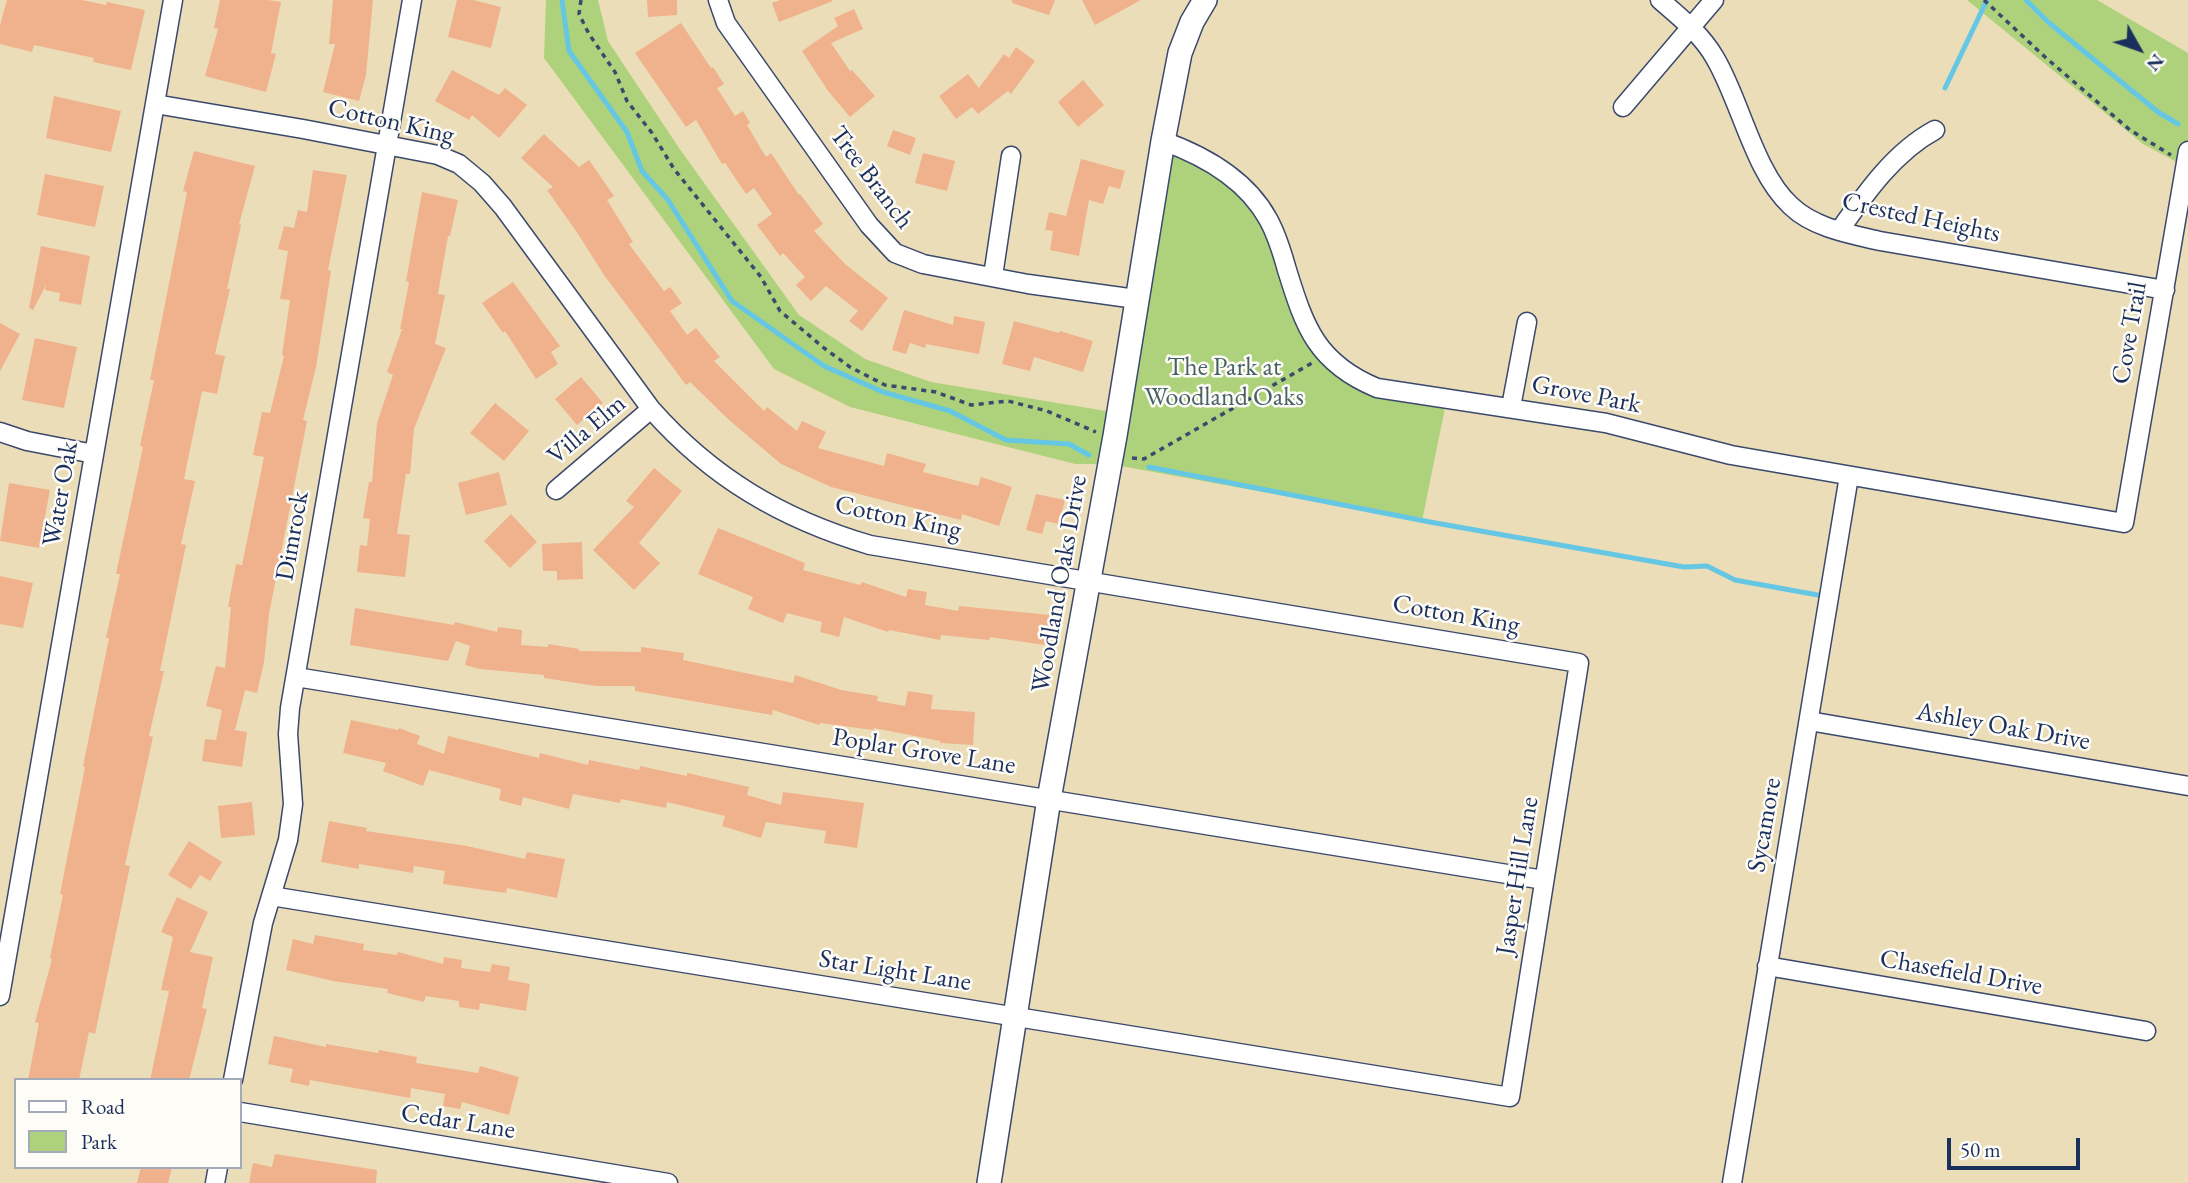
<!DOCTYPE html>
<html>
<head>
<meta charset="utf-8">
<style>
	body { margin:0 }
	#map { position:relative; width:2188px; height:1183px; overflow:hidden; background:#ecddb9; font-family:"EB Garamond",serif }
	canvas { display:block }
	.legend { position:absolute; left:14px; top:1078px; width:228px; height:91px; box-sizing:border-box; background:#fdfcf7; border:2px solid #a3aaba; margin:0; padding:9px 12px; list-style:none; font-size:21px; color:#1b2f5e }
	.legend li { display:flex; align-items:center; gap:14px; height:35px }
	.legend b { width:35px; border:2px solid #a3aaba }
	.north { position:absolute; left:2104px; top:14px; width:70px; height:70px; -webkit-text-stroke:5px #fdfcf7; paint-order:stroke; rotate:130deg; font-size:19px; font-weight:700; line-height:28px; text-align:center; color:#1b2f5e }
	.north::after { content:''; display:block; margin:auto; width:24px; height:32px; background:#1b2f5e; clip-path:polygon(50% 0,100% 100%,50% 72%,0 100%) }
	.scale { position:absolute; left:1947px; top:1138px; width:133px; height:32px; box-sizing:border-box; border:4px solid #1b2f5e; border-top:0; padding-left:9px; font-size:21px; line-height:24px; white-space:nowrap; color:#1b2f5e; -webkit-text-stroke:5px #fdfcf7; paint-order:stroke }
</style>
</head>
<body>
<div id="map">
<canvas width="2188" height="1183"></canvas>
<ul class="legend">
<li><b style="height:9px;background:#fff"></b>Road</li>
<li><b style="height:19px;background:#aed27c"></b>Park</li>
</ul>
<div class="north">N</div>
<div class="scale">50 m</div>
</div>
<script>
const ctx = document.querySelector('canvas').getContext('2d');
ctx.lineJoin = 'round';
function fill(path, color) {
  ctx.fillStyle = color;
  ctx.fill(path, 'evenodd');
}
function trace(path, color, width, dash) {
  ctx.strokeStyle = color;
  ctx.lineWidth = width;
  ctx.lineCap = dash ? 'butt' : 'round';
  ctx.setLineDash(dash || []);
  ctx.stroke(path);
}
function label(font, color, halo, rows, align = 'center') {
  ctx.font = font + ' "EB Garamond",serif';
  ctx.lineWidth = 5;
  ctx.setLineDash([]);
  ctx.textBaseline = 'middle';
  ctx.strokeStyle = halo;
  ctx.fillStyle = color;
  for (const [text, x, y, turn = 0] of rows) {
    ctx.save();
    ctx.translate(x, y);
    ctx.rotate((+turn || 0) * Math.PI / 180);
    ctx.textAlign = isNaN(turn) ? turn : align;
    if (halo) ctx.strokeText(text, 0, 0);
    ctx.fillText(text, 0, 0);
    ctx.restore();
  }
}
fill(new Path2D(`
	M546 0H598L608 41 679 148 799 315 865 359 931 382 1118 413 1163 141 1251 194 1298 307 1355 379 1447 398 1422 521 1110 464H1075L850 407 774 369 544 58Z
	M1967 0H2097L2188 53V168L2143 144Z`), '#aed27c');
trace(new Path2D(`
	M562 0 569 51 627 132 642 171 668 200 732 301 824 366 883 392 950 411 1006 440 1069 444 1089 455
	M2026 0 2048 22 2158 112 2178 124
	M1945 88 1987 0
	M1149 467 1430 522 1684 567 1707 566 1735 580 1818 595`), '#65c7e3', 5);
fill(new Path2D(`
	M7 0H82L106 5 107 2 145 10 131 70 93 62 94 58 34 45 32 52 0 44V25Z
	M220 0H268L281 2 271 53 276 54 266 92 205 76 218 29 214 28Z
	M333 0H373L366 75 359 101 323 92 335 44H329Z
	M457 0H473L501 7 491 48 448 37Z
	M647 0H677V15L648 17Z
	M780 0H832L833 1 779 22 772 3Z
	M1012 0H1055L1049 15 1012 3Z
	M1082 0H1141L1095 25Z
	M854 9 863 29 831 43 850 71 852 70 875 96 850 117 828 91 802 51 838 26 834 18Z
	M681 23 711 68 713 67 724 84 717 88 735 116 743 111 750 123 747 125 766 157 771 153 799 195 800 194 823 224 814 231 845 264 888 298 862 331 849 321 858 311 826 286 811 301 796 285 805 277 783 253 780 256 757 225 772 214 754 188 746 194 725 163 722 164 696 120 686 127 635 53Z
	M1016 47 1035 61 1011 94 1008 91 978 114 972 107 956 119 939 96 968 74 979 88 1004 54 1009 58Z
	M452 70 499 95 505 88 527 105 499 138 472 115 469 120 435 101Z
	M1083 80 1104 105 1078 127 1058 102Z
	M54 96 121 111 111 152 46 138Z
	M893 130 916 138 910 155 887 146Z
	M544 134 579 167 589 160 614 196 607 200 633 242 629 244 664 291 670 287 682 303 670 311 687 335 696 328 720 357 714 361 764 411 767 407 797 431 802 421 826 432 818 448 884 466 887 453 926 464 923 472 978 486 981 477 1012 487 999 526 962 514 961 520 831 487 781 464 729 420 690 382 686 385 604 275 578 234 547 190 553 187 521 158Z
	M194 151 255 166 239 224 241 225 227 289H230L215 354 225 356 217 394 202 391 184 479 195 481 181 544 186 545 160 671H164L149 736 153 737 125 865 130 866 95 1034 89 1032 79 1080H28L39 1023 35 1022 52 959 50 958 63 895 60 894 85 767 83 766 109 638H106L120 574H116L143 447 140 446 154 380H150L187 192 183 191Z
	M923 153 955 161 947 191 915 183Z
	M1081 159 1125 171 1120 189 1109 186 1103 204 1089 200 1079 256 1050 250 1053 231 1045 230 1049 212 1066 216Z
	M313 170 347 175 328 270 331 271 316 367 303 420 307 421 269 614 264 662 257 693 245 690 235 730 247 732 242 767 202 761 205 739 216 740 222 710 206 706 216 666 225 668 231 607H228L236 564 242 565 264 457 253 455 262 412 270 413 284 356 282 355 290 300 280 299 288 251 278 249 284 226 294 228 298 210 307 212Z
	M45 174 104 186 95 227 37 215Z
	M422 192 458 200 450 236H448L438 294 445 295 435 344 446 348 414 429 410 474H406L397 534 410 535 405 577 357 572 360 545 367 546 370 519 363 518 369 482H372L377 423 393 375 387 372 402 329H400L409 282 406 281Z
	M41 246 90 256 81 305 59 301 60 293 45 290 46 285 33 310 29 308Z
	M513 282 560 346 551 352 558 364 536 379 505 331 503 333 482 303Z
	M904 310 953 325 954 316 985 322 979 354 926 344 925 348 910 343 906 354 892 350Z
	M1014 321 1059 333 1060 331 1093 341 1083 372 1034 357 1030 371 1002 364Z
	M0 323 20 334 0 371Z
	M35 338 77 347 64 408 22 400Z
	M581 377 603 403 577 425 555 399Z
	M495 403 529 431 504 461 470 433Z
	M654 468 682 491 639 543 660 563 634 590 593 550 634 507 626 501Z
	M499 472 507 505 466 515 458 483Z
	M9 483 50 490 39 548 0 541Z
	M1036 494 1065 500 1059 524 1046 521 1042 534 1026 530Z
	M511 514 537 542 510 568 484 541Z
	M718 528 805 563 803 570 860 585 862 582 906 597 908 589 927 592 925 605 958 611 959 606 1049 615 1045 645 990 637 989 640 941 635 940 640 889 630 888 632 844 617 839 637 820 632 822 622 787 613 783 623 748 609 753 597 698 574Z
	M582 542 583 579 557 580V571H543L542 544Z
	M0 576 33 583 23 628 0 624Z
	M355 608 454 625 455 622 497 632 498 627 522 630 521 645 548 647V644L579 649V651L641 652V647L684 653 683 660 793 683 795 675 841 690 878 696 877 701 905 706 908 691 933 695 931 709 975 712 973 745 940 743V741L874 728 873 730 820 723 819 725 773 710 772 715 635 691V686H596L544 678V675L480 669 465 665 470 646 456 641 448 661 350 645Z
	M351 720 398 730 399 728 420 736 417 744 444 754 448 736 539 758 540 753 588 765 589 760 639 770 640 766 687 776V773L749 787 747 795 781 805 783 792 864 803 857 848 824 843 826 831 766 822 761 838 722 826 725 816 667 802 666 808 621 799 620 803 573 794 569 809 523 797 521 806 499 800 501 789 429 770 423 786 383 771 386 763 343 753Z
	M252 802 255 835 221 838 218 806Z
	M329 821 367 828 366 831 467 846 525 859 527 852 565 859 557 898 507 888 506 893 443 884 445 871 414 866 413 873 359 864V869L321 862Z
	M189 841 222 862 210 881 200 875 191 889 168 875Z
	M177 897 208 912 190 952 213 957 202 1008 207 1009 189 1080H150L169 991 161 990 173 937 161 932Z
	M315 935 364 944 363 950 397 955 398 952 443 964 444 957 462 960 461 968 490 972 492 964 510 967 508 980 530 984 526 1011 480 1003 479 1010 459 1007V1001L426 996 424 1002 387 993 388 989 333 981 286 970 293 939 313 944Z
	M274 1036 326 1047V1044L378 1053 379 1050 417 1057 416 1063 478 1073 480 1066 519 1077 509 1115 462 1102 460 1109 443 1106 445 1094 411 1088 410 1098 310 1080 309 1086 290 1082 293 1069 268 1064Z
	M275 1154 377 1170 376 1183H249L253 1163 272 1167Z
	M141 1167H172L168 1183H137Z`), '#efb28d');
const minor = new Path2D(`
	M718 0 726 23 869 225 895 253 923 264 1028 284 1136 299
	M1660 0C1680 17 1702 35 1715 58 1741 102 1754 172 1791 206 1814 228 1850 234 1880 241L2165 290
	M155 104 303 129 438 155 459 164 482 183 503 207 651 409C712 478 782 519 870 545L1579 663 1510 1097 271 896
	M1623 107 1714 0
	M1163 141C1205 156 1246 179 1268 219 1277 235 1282 252 1287 270 1305 328 1317 363 1377 388L1606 423 1731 455 2124 523 2188 151
	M1839 231C1865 194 1894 152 1935 130
	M993 276 1011 156
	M1511 407 1527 322
	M0 432 27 441 94 454
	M556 490 651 409
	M296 677 1544 880
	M1809 721 2188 786
	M1767 966 2146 1031
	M0 996 173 0
	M233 1080 263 923 288 840 293 804 288 734 290 708 412 0
	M240 1112 668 1183
	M215 1183 218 1167
	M1732 1183 1849 476`);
const tertiary = new Path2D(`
	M989 1183 1049 799 1115 436 1163 141 1180 53 1192 22 1205 0`);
trace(minor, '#3a496c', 21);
trace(tertiary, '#3a496c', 26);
trace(new Path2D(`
	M581 0 579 14 589 34 615 72 627 101 652 133 674 169 761 277 780 311 824 348 850 367 885 385 936 392 971 405 1008 401 1047 411 1096 432
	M1984 0 2045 57 2130 130 2171 155
	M1132 458 1144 459 1312 363`), '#3a496c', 3.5, [5, 5]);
trace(minor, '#fff', 18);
trace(tertiary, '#fff', 23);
label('26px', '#1b2f5e', '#fdfcf7', [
	["Cotton King",391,122,13],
	["Tree Branch",871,178,53],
	["Crested Heights",1921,218,12],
	["Cove Trail",2130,333,-80],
	["Grove Park",1586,395,11],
	["Villa Elm",587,430,-40],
	["Water Oak",61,494,-80],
	["Cotton King",898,518,12],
	["Dimrock",293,536,-80],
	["Woodland Oaks Drive",1060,584,-80],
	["Cotton King",1456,615,10],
	["Ashley Oak Drive",2003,727,10],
	["Poplar Grove Lane",924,752,9],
	["Sycamore",1765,825,-80],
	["Jasper Hill Lane",1518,876,-81],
	["Star Light Lane",895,971,9],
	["Chasefield Drive",1961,973,10],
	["Cedar Lane",458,1122,9]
]);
label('26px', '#476067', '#fdfcf7', [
	["The Park at",1224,368],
	["Woodland Oaks",1224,398]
]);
</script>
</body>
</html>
